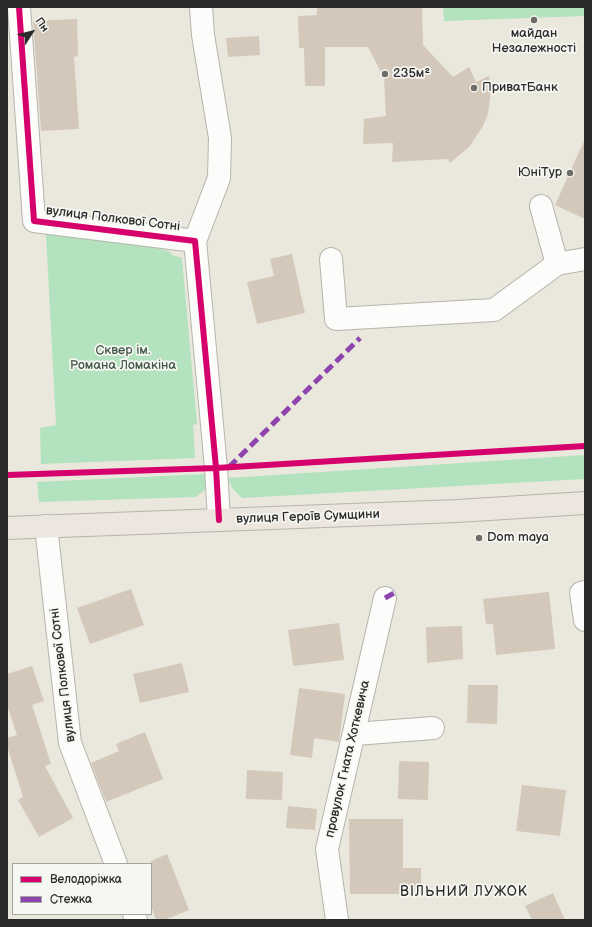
<!DOCTYPE html>
<html>
<head>
<meta charset="utf-8">
<style>
	body { margin:0 }
	#map { position:relative; width:592px; height:927px; overflow:hidden; background:#eae8dd; font-family:"Balsamiq Sans",sans-serif }
	canvas { display:block }
	.frame { position:absolute; inset:0; border:8px solid #2b2b2b; pointer-events:none }
	.legend { position:absolute; left:12px; top:863px; width:140px; height:52px; box-sizing:border-box; background:#f6f6f2; border:1px solid #a5a5a2; margin:0; padding:5px 7px; list-style:none; font-size:12px; color:#2b2b2b }
	.legend li { display:flex; align-items:center; gap:8px; height:20px }
	.legend b { width:20px; border:1px solid #a5a5a2 }
	.north { position:absolute; left:12px; top:12px; width:40px; height:40px; -webkit-text-stroke:3px #f6f6f2; paint-order:stroke; rotate:54deg; font-size:11px; font-weight:700; line-height:16px; text-align:center; color:#2b2b2b }
	.north::after { content:''; display:block; margin:auto; width:14px; height:18px; background:#2b2b2b; clip-path:polygon(50% 0,100% 100%,50% 72%,0 100%) }
</style>
</head>
<body>
<div id="map">
<canvas width="592" height="927"></canvas>
<div class="frame"></div>
<ul class="legend">
<li><b style="height:5px;background:#d6006c"></b>Велодоріжка</li>
<li><b style="height:5px;background:#8e44ad"></b>Стежка</li>
</ul>
<div class="north">Пн</div>
</div>
<script>
const ctx = document.querySelector('canvas').getContext('2d');
ctx.lineJoin = 'round';
function fill(path, color) {
  ctx.fillStyle = color;
  ctx.fill(path, 'evenodd');
}
function trace(path, color, width, dash) {
  ctx.strokeStyle = color;
  ctx.lineWidth = width;
  ctx.lineCap = dash ? 'butt' : 'round';
  ctx.setLineDash(dash || []);
  ctx.stroke(path);
}
function label(font, color, halo, rows, align = 'center') {
  ctx.font = font + ' "Balsamiq Sans",sans-serif';
  ctx.lineWidth = 3.5;
  ctx.setLineDash([]);
  ctx.textBaseline = 'middle';
  ctx.strokeStyle = halo;
  ctx.fillStyle = color;
  for (const [text, x, y, turn = 0] of rows) {
    ctx.save();
    ctx.translate(x, y);
    ctx.rotate((+turn || 0) * Math.PI / 180);
    ctx.textAlign = isNaN(turn) ? turn : align;
    if (halo) ctx.strokeText(text, 0, 0);
    ctx.fillText(text, 0, 0);
    ctx.restore();
  }
}
fill(new Path2D(`
	M443 7H585V16L444 21Z
	M48 233 110 238 169 251 172 255 182 258 197 424 193 425 195 458 41 464 40 428 56 425 46 234Z
	M585 455V479L242 498 232 488 228 478Z
	M205 474 207 488 196 497 39 502 37 482Z`), '#b2e3be');
fill(new Path2D(`
	M317 7H422L423 45 453 77 469 67 476 82 489 76 491 89 488 114 483 126 469 147 450 163 448 159 392 162 393 143 363 144 364 119 386 116 384 78 368 47H325V86H305L304 48H299L298 16 317 15Z
	M77 19 78 56 74 57 79 129 41 131 33 21Z
	M259 36 260 55 228 57 226 38Z
	M585 139V219L555 205Z
	M292 254 305 313 257 324 247 282 274 276 270 259Z
	M131 589 144 625 90 644 77 608Z
	M549 592 555 649 496 655 493 624H486L483 599Z
	M339 623 344 660 293 666 288 630Z
	M462 626 463 659 427 663 426 627Z
	M182 663 189 692 140 703 133 674Z
	M32 666 44 701 32 705 51 764 45 766 73 818 39 837 18 800 23 797 7 746V738L17 735 7 705V674Z
	M468 685H498L497 724 467 723Z
	M299 688 345 694 339 742 314 738 312 758 290 755Z
	M145 732 163 779 106 802 91 763 119 751 116 744Z
	M399 761 429 762 428 800 398 799Z
	M247 770 283 772 282 800 246 799Z
	M522 785 566 790 560 836 516 831Z
	M288 806 317 809 315 830 286 828Z
	M349 819H403V868H421V894H350Z
	M167 854 189 910 165 920H156L151 906V861Z
	M553 893 565 920H532L525 906Z`), '#d3c8ba');
const minor = new Path2D(`
	M19 7 34 221 195 241 216 468 219 520
	M541 206 557 264
	M195 241 219 178 220 138 203 35 201 7
	M331 259 336 319 494 310 557 264 585 259
	M46 526 70 743 116 864
	M585 592 581 593 585 620
	M355 734 433 728
	M134 914 136 920
	M337 920 327 849 385 598`);
const major = new Path2D(`
	M7 528 457 511 585 503`);
trace(minor, '#b5b4ad', 24);
trace(major, '#b5b4ad', 24);
trace(minor, '#fcfcfa', 22);
trace(major, '#ede6df', 22);
trace(new Path2D(`
	M229 467 360 338
	M385 598 396 592`), '#8e44ad', 5, [10, 5]);
trace(new Path2D(`
	M19 7 34 221 195 241 216 468 219 520
	M7 475 216 468 585 446`), '#d6006c', 6);
for (const [x, y, r, color] of [
	[534,20,4,"#6e6d69"],
	[385,74,4,"#6e6d69"],
	[474,88,4,"#6e6d69"],
	[570,173,4,"#6e6d69"],
	[479,538,4,"#6e6d69"]
]) {
  const dot = new Path2D();
  dot.arc(x, y, r, 0, 2 * Math.PI);
  ctx.fillStyle = color;
  ctx.fill(dot);
  trace(dot, '#f6f6f2', 1.5);
}
label('13px', '#2b2b2b', '#f6f6f2', [
	["майдан",534,34,"center"],
	["Незалежності",534,49,"center"],
	["235м²",393,74],
	["ПриватБанк",482,88],
	["ЮніТур",562,173,"right"],
	["Dom maya",487,538]
], 'left');
label('13px', '#2b2b2b', '#f6f6f2', [
	["вулиця Полкової Сотні",113,219,7],
	["вулиця Героїв Сумщини",308,517,-2],
	["вулиця Полкової Сотні",63,675,-97],
	["провулок Гната Хоткевича",348,759,-77]
]);
label('13px', '#42584a', '#f6f6f2', [
	["Сквер ім.",123,351],
	["Романа Ломакіна",123,366]
]);
ctx.letterSpacing = '1px';
label('14px', '#2b2b2b', '#f6f6f2', [
	["ВІЛЬНИЙ ЛУЖОК",464,892]
]);
ctx.letterSpacing = '0px';
</script>
</body>
</html>
